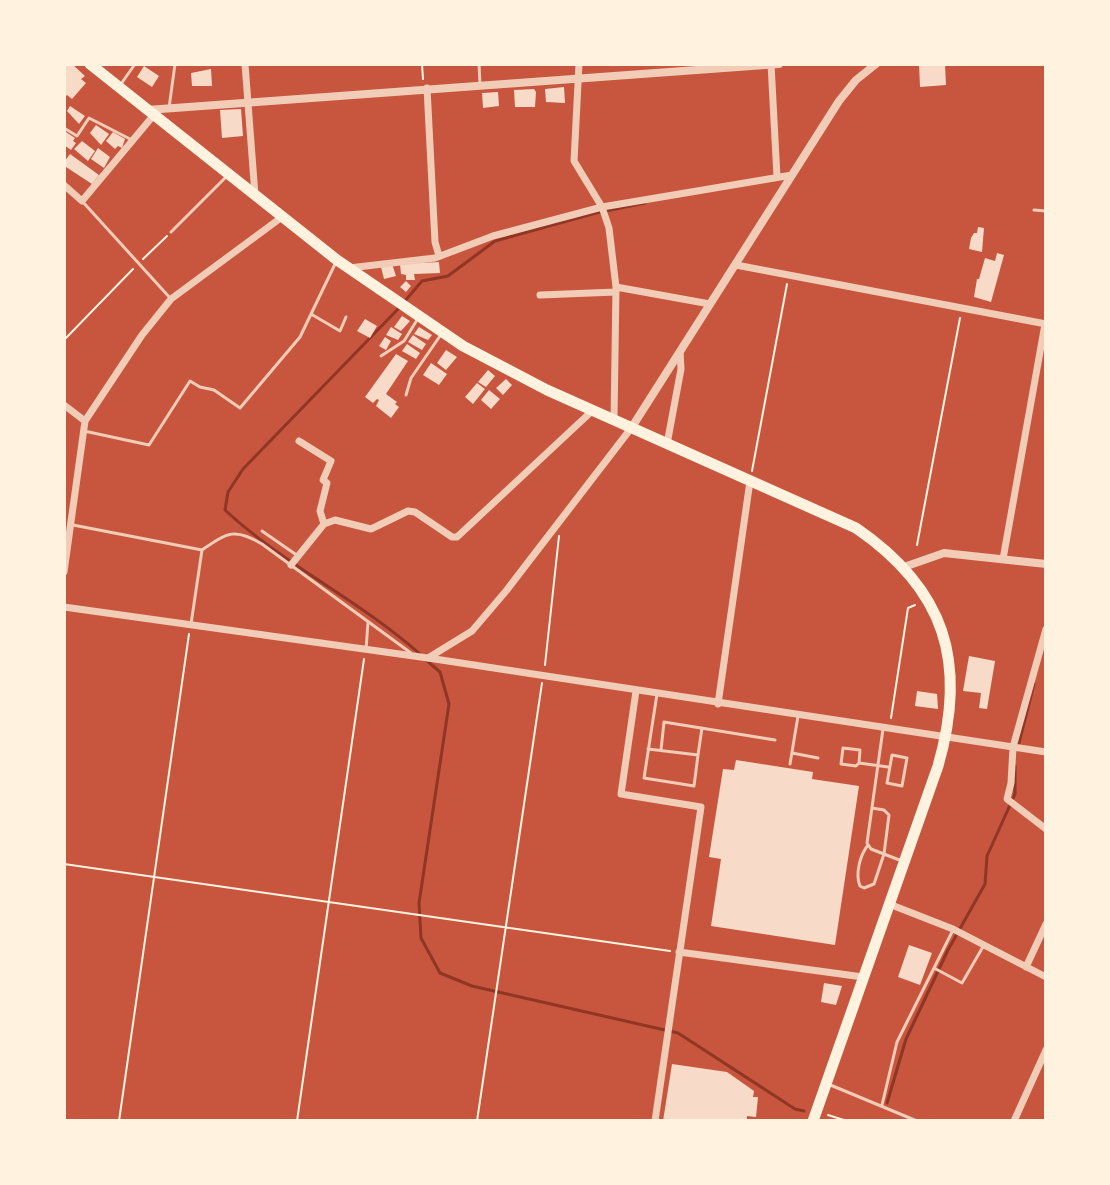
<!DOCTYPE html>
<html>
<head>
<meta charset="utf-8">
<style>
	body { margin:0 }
	#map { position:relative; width:1110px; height:1185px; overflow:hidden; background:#c8553d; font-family:"DM Sans",sans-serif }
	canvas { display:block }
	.frame { position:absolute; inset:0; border:66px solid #fff3e0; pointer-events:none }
</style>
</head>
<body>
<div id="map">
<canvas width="1110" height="1185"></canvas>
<div class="frame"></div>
</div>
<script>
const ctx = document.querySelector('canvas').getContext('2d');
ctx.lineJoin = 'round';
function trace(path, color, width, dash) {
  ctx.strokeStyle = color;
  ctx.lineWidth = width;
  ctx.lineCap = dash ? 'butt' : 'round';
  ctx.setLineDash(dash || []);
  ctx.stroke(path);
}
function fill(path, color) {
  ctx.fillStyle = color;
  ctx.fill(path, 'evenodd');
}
trace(new Path2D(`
	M404 302 422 281 448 276 495 241 596 213 645 203
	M399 308 243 469 228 492 225 510C284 565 359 600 420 654
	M425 659 440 672 449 704 419 903 421 938 440 973 472 986 678 1033 795 1109 804 1111
	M1018 747 1034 684
	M887 1103 906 1039 948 950 985 884 987 856 1015 794V766`), '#8f3625', 3);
fill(new Path2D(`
	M64 64H72L85 76 81 79 86 83 72 99 67 95 64 98Z
	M919 64H945L946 85 920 87Z
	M144 66 159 76 152 87 137 77Z
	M211 69 212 86H192L191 73Z
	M564 87 565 103 546 102 545 89Z
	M534 89 536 92 535 107H515L514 90Z
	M498 92 499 106 483 108 482 93Z
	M70 106 85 116 79 124 67 111Z
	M241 109 243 136 222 138 220 110Z
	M96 125 109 134 101 145 90 133Z
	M66 132 75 138 73 141 76 143 71 150 64 145Z
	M113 132 125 139 122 148 118 146 115 149 106 141Z
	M82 141 95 151 88 161 74 149Z
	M98 148 110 157 104 168 91 159Z
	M70 154 99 175 92 184 66 167 64 162Z
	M978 227 984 228 982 252 969 249 971 238 974 233H977Z
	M997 253 1004 255 991 302 974 297 977 279H979L985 258 995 261Z
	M439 262 440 273 414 274 415 280H406V275L401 274 400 264Z
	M392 264 396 276 384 279 381 267Z
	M406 281 411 286 406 292 400 287Z
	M402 316 410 321 401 331 394 327Z
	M365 319 377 326 370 338 357 331Z
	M391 327 402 334 398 340 386 335Z
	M419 327 432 335 428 340 414 334Z
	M413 335 426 344 422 350 408 342Z
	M385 337 391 341 386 350 379 346Z
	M407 344 420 353 416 359 402 351Z
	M446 350 457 357 446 370 437 363Z
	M396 354 408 361 386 394 397 402 395 404 399 407 391 418 376 406 379 400 377 399 373 403 365 397Z
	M431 363 447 374 439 385 423 375Z
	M488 370 495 376 486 387 478 382Z
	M506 379 512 385 503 395 496 388Z
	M477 383 485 389 473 404 465 397Z
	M489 390 500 399 491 409 481 400Z
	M969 656 995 661 987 709 979 708 981 693 963 691Z
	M917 691 937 694 938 709 915 706Z
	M736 760 813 772 812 779 859 786 835 945 711 926 721 859 709 857 723 769 734 770Z
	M909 945 932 953 920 985 898 977Z
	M824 983 842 986 836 1005 821 1002Z
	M672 1064 727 1072 754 1091 753 1097H758L756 1117 747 1116V1121H663Z`), '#f7dbc8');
trace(new Path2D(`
	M422 64 423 79
	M143 259 167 236
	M64 340 133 269
	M752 471 787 284
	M917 545 960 318
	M545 665 559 536
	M891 718 908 608 915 605
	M64 864 670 951
	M828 1115 847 1121
	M119 1121 189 634
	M297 1121 364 659
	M477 1121 542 683`), '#fff3e0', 2);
trace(new Path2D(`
	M479 64 480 84
	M121 84 135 64
	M169 108 175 64
	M64 128 77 136 89 118 132 140
	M82 201 171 299
	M1034 210 1046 211
	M171 232 226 177
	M311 314 340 331 346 317
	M381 356 404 341 417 320
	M406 395 411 378 440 336
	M84 431 149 445 190 381 200 387 214 390 240 408 300 337 336 262
	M73 525 202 550C227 533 234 527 262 544L411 653
	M262 531 298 556
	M191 624 202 550
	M366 650 368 622
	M883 729 867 843 871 849 902 861
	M648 749 698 755 694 786 644 778 657 694
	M661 750 664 722 775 740
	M792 753 818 758
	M698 755 702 728
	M892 755 907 758 902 786 887 783Z
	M859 763 860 750 843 748 841 764 856 766 859 763 888 767
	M790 764 798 716
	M868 845C860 855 855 874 860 886L864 888 874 884 884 854 889 815 884 810 872 808
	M934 968 962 983 984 945
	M828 1084 917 1121
	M882 1105 897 1042 952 932`), '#f1ccb7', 3);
trace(new Path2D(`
	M245 64 255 195
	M579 64 574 161 602 207 609 228 616 287 614 420
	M771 64 777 177
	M427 88 435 242 439 256
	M64 185 82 201 153 116
	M736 265 1046 324
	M349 268 435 258 493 236 602 207 792 175
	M616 287 710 304
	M540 295 616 292
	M64 405 85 421
	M299 441 331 461 323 480 327 483 320 511 324 524
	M667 444 681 369 680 351
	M1003 559 1045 324
	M291 565 324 524 335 520 371 529 408 511 415 512 452 537H457L592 411
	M64 572 85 421 142 335 171 299 282 217
	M64 607 428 658 1046 752
	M1046 629 1013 747 1011 783 1007 799 1046 829
	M428 658 472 631 506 591 632 427
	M636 691 621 794 701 807 655 1121
	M718 704 750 481
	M889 904 953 929 1046 977
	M679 952 863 977
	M1026 967 1046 924
	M1014 1121 1046 1050`), '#f1ccb7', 7);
trace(new Path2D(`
	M147 110 779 64
	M632 427 839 101 856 80 876 64
	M904 567 944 553 1046 564`), '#f1ccb7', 8);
trace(new Path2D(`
	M90 64 337 260 463 346 547 390 856 528C945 589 968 662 938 766L813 1121`), '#fff3e0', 11);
</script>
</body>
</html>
